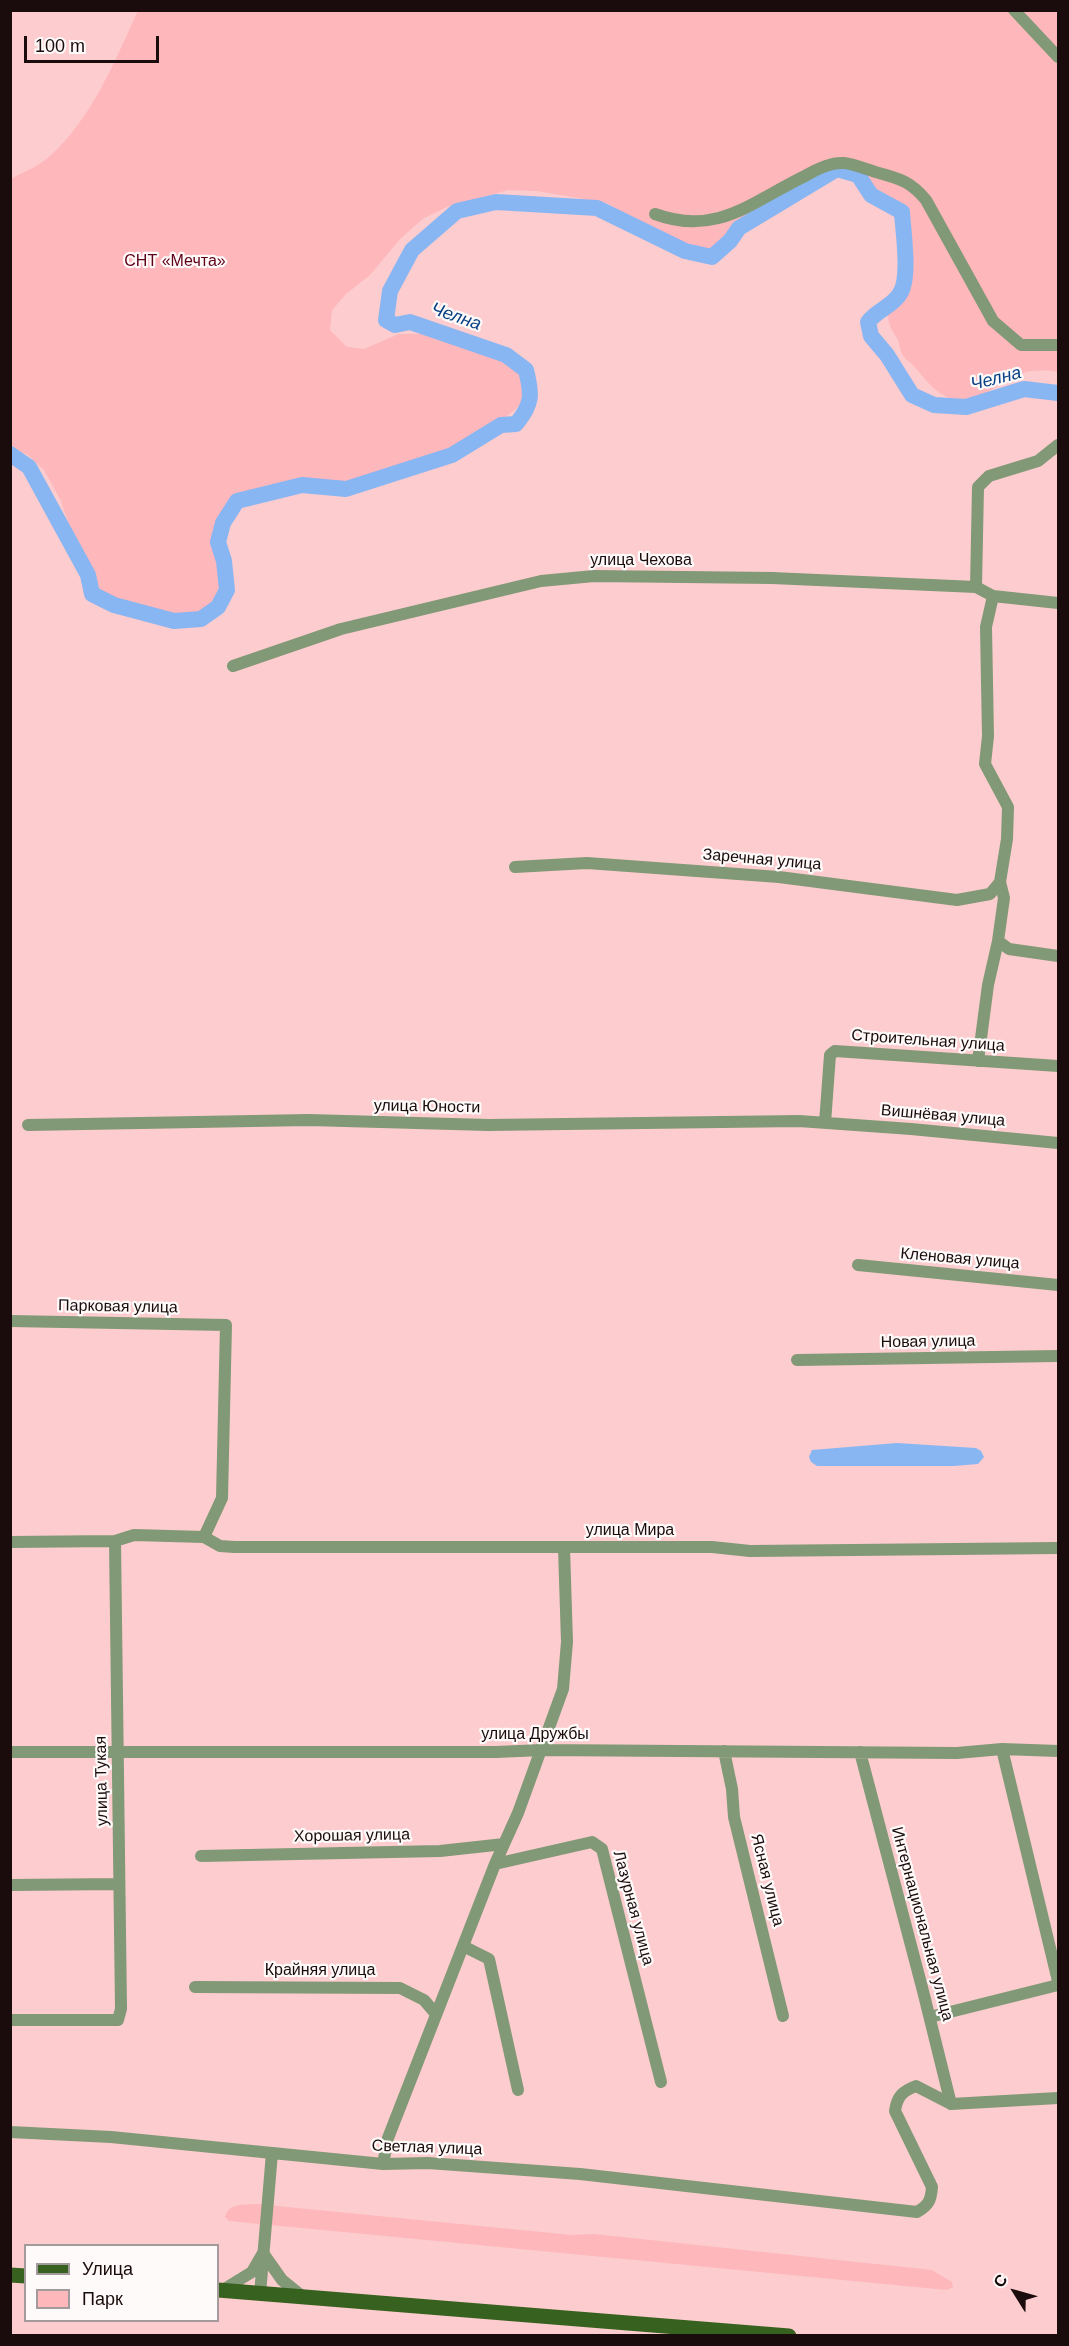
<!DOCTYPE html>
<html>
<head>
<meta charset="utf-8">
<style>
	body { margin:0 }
	#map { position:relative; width:1069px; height:2346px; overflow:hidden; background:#fdccce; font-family:Helvetica,sans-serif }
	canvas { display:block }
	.frame { position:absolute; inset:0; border:12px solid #1a0b0c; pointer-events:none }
	.legend { position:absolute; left:24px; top:2244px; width:195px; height:78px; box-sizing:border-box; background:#fffafa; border:2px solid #a39a9b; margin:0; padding:8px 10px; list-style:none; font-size:18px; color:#1a0b0c }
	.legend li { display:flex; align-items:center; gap:12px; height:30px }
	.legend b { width:30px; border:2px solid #a39a9b }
	.north { position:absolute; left:985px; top:2262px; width:60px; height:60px; -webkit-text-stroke:4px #fffafa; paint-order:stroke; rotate:307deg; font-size:16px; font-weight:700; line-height:24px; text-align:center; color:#1a0b0c }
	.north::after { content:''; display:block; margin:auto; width:21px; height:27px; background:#1a0b0c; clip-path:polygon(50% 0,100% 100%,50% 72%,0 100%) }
	.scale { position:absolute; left:24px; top:36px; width:135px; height:27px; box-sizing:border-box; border:3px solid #1a0b0c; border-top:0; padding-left:8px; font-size:18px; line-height:21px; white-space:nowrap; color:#1a0b0c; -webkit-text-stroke:4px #fffafa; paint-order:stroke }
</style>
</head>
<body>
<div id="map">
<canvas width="1069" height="2346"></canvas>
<div class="frame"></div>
<ul class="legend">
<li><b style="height:8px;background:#37611f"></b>Улица</li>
<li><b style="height:16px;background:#feb7bb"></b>Парк</li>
</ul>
<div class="north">С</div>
<div class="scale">100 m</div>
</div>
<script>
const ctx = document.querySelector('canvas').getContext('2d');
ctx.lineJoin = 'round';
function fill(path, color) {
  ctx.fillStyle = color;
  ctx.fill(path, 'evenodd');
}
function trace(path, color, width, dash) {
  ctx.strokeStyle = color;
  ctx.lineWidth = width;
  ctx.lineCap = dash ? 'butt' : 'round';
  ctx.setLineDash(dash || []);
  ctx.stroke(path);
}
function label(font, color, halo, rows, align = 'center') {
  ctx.font = font + ' Helvetica,sans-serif';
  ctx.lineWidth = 4.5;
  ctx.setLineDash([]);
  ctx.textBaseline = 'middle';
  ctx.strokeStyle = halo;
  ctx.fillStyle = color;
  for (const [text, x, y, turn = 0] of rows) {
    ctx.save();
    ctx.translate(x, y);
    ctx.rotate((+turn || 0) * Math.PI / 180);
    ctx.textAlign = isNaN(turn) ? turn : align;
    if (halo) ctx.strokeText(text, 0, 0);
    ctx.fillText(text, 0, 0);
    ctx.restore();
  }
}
fill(new Path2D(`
	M138 11H1058V372C1048 370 1033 370 1022 373 1000 380 976 408 951 399 934 392 925 379 914 366 911 363 906 360 904 357 900 352 900 345 898 340 895 335 891 329 889 323 885 305 900 292 902 276 906 240 902 208 872 186 857 176 848 173 830 175L707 254H697L677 247 607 203 537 191 508 190 447 207 424 218 401 238 370 275 346 294 332 310 330 330 347 347 364 349 399 334H460L474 338 524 364 531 376 529 395 517 408 492 428 446 454 380 476 323 484 267 485 247 493 237 506 226 529 222 541 232 581 226 596 217 608 202 615 184 618 110 603 92 591 95 581 92 569 73 537 61 501 44 470 28 455 11 447V179C23 172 40 166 50 156 93 117 114 62 138 11Z
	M256 2204 572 2235 594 2234 932 2270 952 2282 953 2287 947 2290 229 2221 225 2217C228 2203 244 2205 256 2204Z`), '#feb7bb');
fill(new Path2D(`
	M897 1443 976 1448 981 1451 984 1457 978 1464 954 1466H817L811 1462 809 1457 812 1450Z`), '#88b6f2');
trace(new Path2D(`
	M10 454 29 467 88 575 92 594 114 605 174 621 201 619 218 607 227 590 224 561 218 542 223 523 237 501 302 485 346 489 452 455 501 425 516 424C533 404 532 394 526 370L506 355 410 322 395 325 386 320 390 291 412 250 457 211 496 202 597 208 685 251 712 257 730 241 739 228 837 169 858 175 871 195 902 212C903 232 911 280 899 295 891 307 877 310 868 322L871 336 887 355 912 395 934 405 966 407 1024 389 1058 393`), '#88b6f2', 16);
trace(new Path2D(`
	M1014 10 1058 57
	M655 214C717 237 753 201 805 176 815 170 831 162 844 163 855 164 868 170 879 173 901 179 911 182 926 200L993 321 1021 345H1058
	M976 587 978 487 989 476 1038 461 1058 445
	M233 666 341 629 541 581 594 576 772 578 976 587 993 596 1058 603
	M515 867 587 863 779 877 957 900 990 894 1000 882 1007 839 1008 807 985 764 988 736 986 627 993 596
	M1000 882 1004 898 998 941 1009 949 1058 956
	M978 1061 988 985 998 941
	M825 1123 830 1055 835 1051 1058 1066
	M28 1125 309 1120 488 1125 799 1121 911 1129 1058 1143
	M858 1265 1058 1285
	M10 1321 226 1325 222 1498 204 1537
	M797 1360 1058 1356
	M10 1542 115 1541 134 1535 204 1537 220 1546 234 1547H712L750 1551 1058 1548
	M1002 1749 1058 1981
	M724 1751 732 1789 734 1817 783 2016
	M10 1752H496L542 1750 957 1753 1002 1749 1058 1751
	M860 1752 923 1991 951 2104
	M201 1856 440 1851 504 1844
	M495 1864 592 1842 602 1849 661 2082
	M10 1885 119 1884
	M463 1946 489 1959 518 2090
	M195 1987 400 1988 424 2000 436 2014
	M930 2017 1058 1985
	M10 2020H118L121 2009 115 1541
	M10 2132 111 2137 383 2164 428 2163 580 2174 917 2212C929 2205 931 2200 932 2187L895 2111C897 2096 903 2091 916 2086L951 2104 1058 2098
	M383 2164 388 2138 495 1864 518 1813 563 1689 567 1642 564 1548
	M221 2291 252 2272 263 2253 282 2280 303 2297
	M260 2294 272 2153`), '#819976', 12);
trace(new Path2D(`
	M10 2275 26 2276
	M218 2290 789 2336`), '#37611f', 15);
label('16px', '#5e0019', '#fffafa', [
	["СНТ «Мечта»",175,262]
]);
label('16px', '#1a0b0c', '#fffafa', [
	["улица Чехова",641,561],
	["Заречная улица",762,860,5],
	["Строительная улица",928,1041,4],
	["улица Юности",427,1107,1],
	["Вишнёвая улица",943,1116,5],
	["Кленовая улица",960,1259,5],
	["Парковая улица",118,1307,1],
	["Новая улица",928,1342,-1],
	["улица Мира",630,1531],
	["улица Дружбы",535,1735],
	["улица Тукая",102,1781,-91],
	["Хорошая улица",352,1836,-1],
	["Ясная улица",767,1880,76],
	["Лазурная улица",633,1908,75],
	["Интернациональная улица",922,1924,75],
	["Крайняя улица",320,1971],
	["Светлая улица",427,2148,2]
]);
label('italic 18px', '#084284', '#fffafa', [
	["Челна",456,317,19],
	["Челна",996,379,-14]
]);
</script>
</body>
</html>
